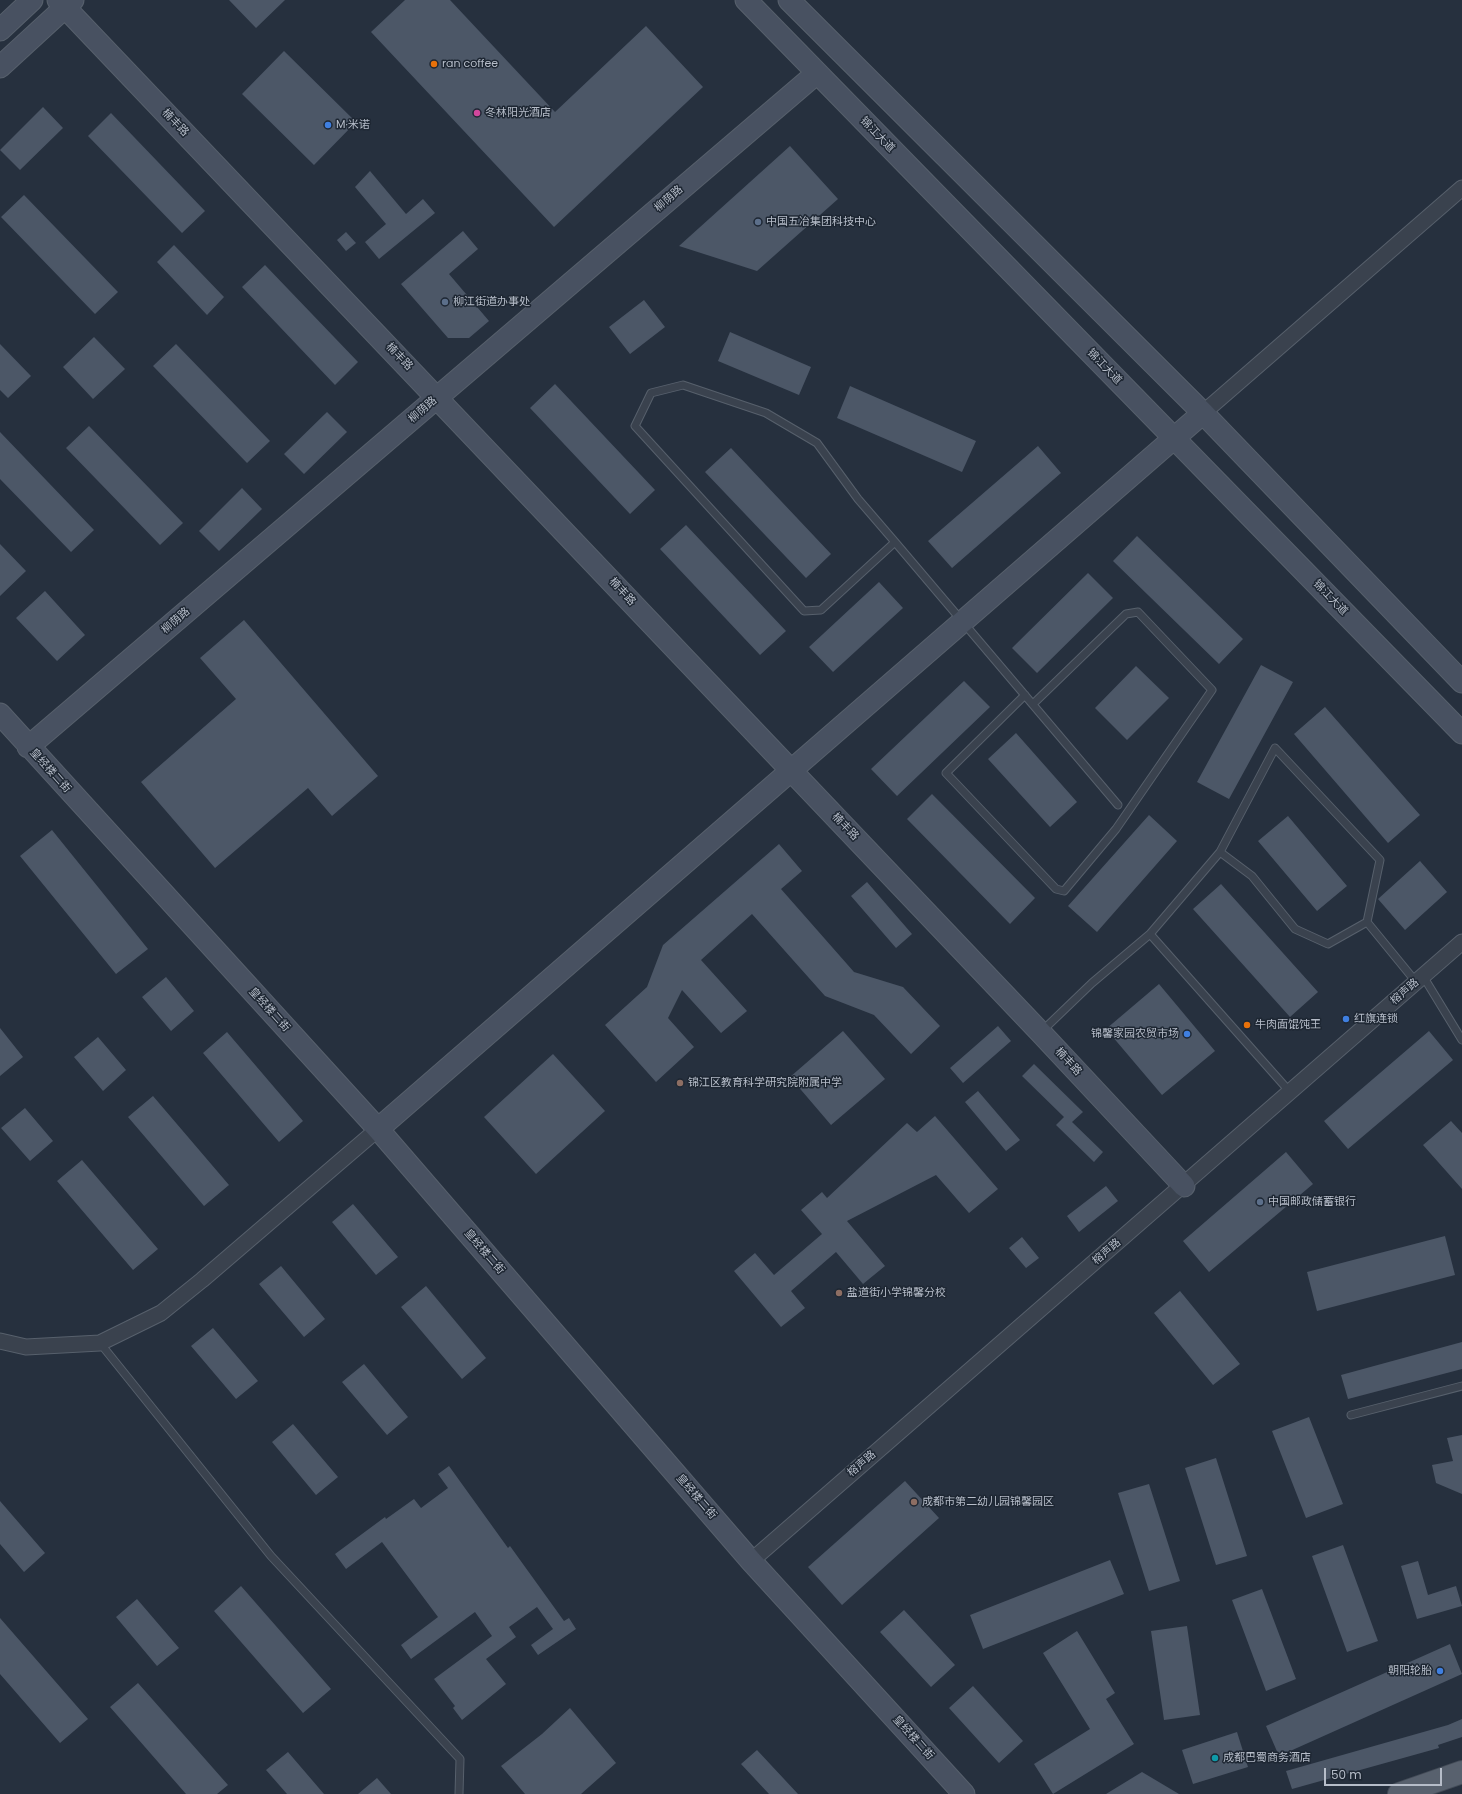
<!DOCTYPE html>
<html>
<head>
<meta charset="utf-8">
<style>
	body { margin:0 }
	#map { position:relative; width:1462px; height:1794px; overflow:hidden; background:#26303e; font-family:Poppins,sans-serif }
	canvas { display:block }
	.scale { position:absolute; left:1324px; top:1768px; width:118px; height:18px; box-sizing:border-box; border:2px solid #b6bdc9; border-top:0; padding-left:5px; font-size:12px; line-height:14px; white-space:nowrap; color:#b6bdc9; -webkit-text-stroke:3px #1e2733; paint-order:stroke }
</style>
</head>
<body>
<div id="map">
<canvas width="1462" height="1794"></canvas>
<div class="scale">50 m</div>
</div>
<script>
const ctx = document.querySelector('canvas').getContext('2d');
ctx.lineJoin = 'round';
function fill(path, color) {
  ctx.fillStyle = color;
  ctx.fill(path, 'evenodd');
}
function trace(path, color, width, dash) {
  ctx.strokeStyle = color;
  ctx.lineWidth = width;
  ctx.lineCap = dash ? 'butt' : 'round';
  ctx.setLineDash(dash || []);
  ctx.stroke(path);
}
function label(font, color, halo, rows, align = 'center') {
  ctx.font = font + ' Poppins,"Noto Sans SC",sans-serif';
  ctx.lineWidth = 3;
  ctx.setLineDash([]);
  ctx.textBaseline = 'middle';
  ctx.strokeStyle = halo;
  ctx.fillStyle = color;
  for (const [text, x, y, turn = 0] of rows) {
    ctx.save();
    ctx.translate(x, y);
    ctx.rotate((+turn || 0) * Math.PI / 180);
    ctx.textAlign = isNaN(turn) ? turn : align;
    if (halo) ctx.strokeText(text, 0, 0);
    ctx.fillText(text, 0, 0);
    ctx.restore();
  }
}
fill(new Path2D(`
	M229 0H285L256 28Z
	M405 0H450L555 112 646 26 703 87 554 227 371 32Z
	M284 51 356 122 314 165 242 94Z
	M43 107 63 128 20 170 0 150Z
	M111 113 205 211 182 233 88 136Z
	M790 146 838 199 757 271 679 246Z
	M370 171 406 214 423 199 435 213 379 259 365 242 386 224 355 187Z
	M24 195 118 292 95 314 1 217Z
	M463 231 478 249 449 274 489 321 469 338H448L401 284Z
	M346 232 356 243 346 251 337 240Z
	M174 245 224 297 207 315 157 262Z
	M265 265 358 362 335 385 242 287Z
	M644 300 665 327 630 354 609 327Z
	M730 332 811 367 799 395 718 361Z
	M94 337 125 369 93 399 63 367Z
	M0 344 31 376 8 398 0 390Z
	M176 344 270 441 247 463 153 366Z
	M555 384 655 490 630 514 530 408Z
	M850 386 976 441 962 472 837 418Z
	M327 412 347 432 304 474 284 454Z
	M89 426 183 523 160 545 66 448Z
	M0 432 94 530 71 552 0 479Z
	M1038 446 1061 473 952 568 928 541Z
	M731 448 831 554 806 578 705 472Z
	M242 488 262 509 219 551 199 531Z
	M686 525 786 631 760 655 660 549Z
	M1137 536 1243 639 1219 664 1113 561Z
	M0 544 26 571 0 596Z
	M1088 573 1113 598 1037 673 1012 648Z
	M879 582 903 608 833 672 809 647Z
	M45 591 85 635 57 661 16 618Z
	M244 620 378 776 332 816 308 788 215 868 141 782 236 699 200 658Z
	M1261 665 1293 682 1229 799 1197 782Z
	M1136 666 1169 698 1127 740 1095 708Z
	M964 681 990 707 897 796 871 769Z
	M1325 707 1420 815 1388 843 1294 734Z
	M1016 733 1077 802 1050 827 988 759Z
	M932 794 1035 898 1010 924 907 819Z
	M1149 815 1177 841 1097 932 1068 906Z
	M1288 816 1347 886 1317 911 1258 841Z
	M52 830 148 949 116 974 20 856Z
	M779 844 802 871 781 889 854 972 903 987 940 1026 911 1054 874 1015 825 996 752 914 701 960 747 1011 721 1033 682 990 668 1018 694 1047 656 1082 605 1025 647 987 663 945Z
	M1420 861 1447 892 1405 930 1378 899Z
	M867 882 912 934 896 948 851 896Z
	M1221 884 1318 992 1290 1017 1193 909Z
	M166 977 194 1011 171 1031 142 997Z
	M1159 984 1215 1051 1162 1095 1106 1029Z
	M998 1026 1011 1041 963 1083 950 1068Z
	M0 1028 23 1057 0 1076Z
	M843 1031 885 1079 831 1125 790 1077Z
	M1429 1031 1453 1060 1348 1149 1324 1121Z
	M227 1032 303 1121 279 1142 203 1053Z
	M98 1037 126 1070 103 1091 74 1057Z
	M553 1054 605 1111 536 1174 484 1117Z
	M1034 1064 1083 1112 1072 1122 1103 1152 1094 1162 1056 1125 1064 1117 1022 1076Z
	M978 1091 1020 1140 1006 1151 965 1102Z
	M153 1096 229 1185 204 1206 128 1117Z
	M25 1108 53 1141 30 1161 1 1128Z
	M935 1116 998 1189 969 1213 936 1175 847 1221 885 1266 863 1284 836 1252 791 1291 805 1308 781 1327 734 1271 755 1253 774 1275 822 1234 801 1210 822 1192 827 1198 907 1123 917 1132Z
	M1451 1121 1462 1133V1189L1423 1145Z
	M1286 1152 1313 1184 1209 1272 1183 1241Z
	M82 1160 158 1249 133 1270 57 1181Z
	M1106 1186 1118 1201 1079 1232 1067 1216Z
	M353 1204 398 1257 376 1275 332 1222Z
	M1445 1236 1455 1275 1317 1311 1307 1272Z
	M1022 1237 1039 1258 1026 1268 1009 1248Z
	M281 1266 325 1319 304 1337 259 1284Z
	M426 1286 486 1358 462 1379 401 1307Z
	M1180 1291 1240 1364 1213 1385 1154 1313Z
	M213 1328 258 1381 236 1399 191 1346Z
	M1462 1342V1369L1348 1399 1341 1375Z
	M364 1364 408 1417 387 1435 342 1382Z
	M1309 1417 1343 1504 1306 1518 1272 1431Z
	M293 1424 338 1477 316 1495 272 1442Z
	M1462 1435V1494L1436 1483 1432 1465 1453 1461 1447 1438Z
	M1216 1458 1247 1556 1216 1565 1185 1468Z
	M449 1466 508 1548 510 1546 564 1621 569 1618 576 1629 538 1655 531 1645 553 1629 537 1607 509 1627 516 1637 486 1659 506 1684 462 1720 453 1708 455 1706 434 1679 492 1636 475 1612 411 1659 401 1645 438 1617 382 1542 346 1569 335 1554 385 1517 386 1519 414 1499 421 1508 448 1488 438 1474Z
	M905 1481 939 1518 842 1605 808 1567Z
	M1149 1484 1180 1581 1149 1591 1118 1493Z
	M0 1501 45 1553 24 1572 0 1544Z
	M1343 1545 1378 1641 1347 1652 1312 1556Z
	M1110 1560 1124 1594 983 1649 970 1615Z
	M1418 1561 1428 1595 1456 1586 1462 1606 1417 1619 1401 1566Z
	M241 1586 331 1689 303 1713 214 1611Z
	M1262 1589 1296 1679 1266 1691 1232 1600Z
	M137 1599 179 1648 157 1666 116 1617Z
	M904 1610 955 1665 931 1687 880 1632Z
	M0 1618 88 1719 60 1743 0 1674Z
	M1187 1626 1200 1715 1164 1720 1151 1631Z
	M1077 1631 1115 1693 1106 1699 1134 1744 1053 1794 1034 1764 1090 1729 1043 1653Z
	M1450 1644 1462 1674 1279 1756 1266 1726Z
	M138 1683 228 1785 217 1794H186L110 1707Z
	M973 1686 1023 1741 999 1763 949 1708Z
	M570 1708 616 1763 581 1794H525L501 1766 542 1734Z
	M1462 1719V1737L1438 1745 1439 1748 1292 1789 1286 1771 1448 1725Z
	M1237 1732 1248 1767 1193 1784 1182 1750Z
	M757 1750 798 1794H769L741 1764Z
	M288 1752 324 1794H287L266 1770Z
	M1142 1772 1179 1794H1106Z
	M377 1778 391 1794H358Z`), '#4c5767');
const lane = new Path2D(`
	M895 542 821 610 804 611 635 426 651 393 683 385 766 413 817 443 858 499 895 542 1118 805
	M1025 695 946 773 1056 889 1064 891 1116 829 1212 690 1138 612 1126 614 1033 704
	M1220 852 1275 748 1380 860 1367 922
	M1150 934 1290 1092
	M1423 976 1462 1040
	M1041 1032 1092 983 1150 934 1220 852 1252 876 1295 929 1328 944 1367 922 1416 982
	M100 1343 271 1556 460 1759 459 1794
	M1351 1415 1462 1386`);
const street = new Path2D(`
	M1203 413 1462 188
	M0 1341 26 1347 100 1343 161 1313 202 1280 378 1129
	M751 1561 1462 942`);
const secondary = new Path2D(`
	M58 0 1040 1032 1184 1186
	M746 0 1462 733
	M789 0 1203 413 1462 682
	M0 30 32 0
	M0 67 73 0
	M0 714 378 1129 751 1561 964 1794
	M28 747 817 73
	M378 1129 1203 413`);
const primary = new Path2D(`
	M1399 1794 1462 1772`);
trace(lane, '#57606c', 9);
trace(street, '#57606c', 17);
trace(secondary, '#57606c', 23);
trace(primary, '#434b57', 24);
trace(lane, '#3a424e', 7);
trace(street, '#3a424e', 15);
trace(secondary, '#485161', 21);
trace(primary, '#58616e', 22);
for (const [x, y, r, color] of [
	[434,64,4,"#e8710a"],
	[477,113,4,"#d1479c"],
	[328,125,4,"#3f7fe0"],
	[758,222,4,"#5c6f8a"],
	[445,302,4,"#5c6f8a"],
	[1346,1019,4,"#3f7fe0"],
	[1247,1025,4,"#e8710a"],
	[1187,1034,4,"#3f7fe0"],
	[680,1083,4,"#8d6e63"],
	[1260,1202,4,"#5c6f8a"],
	[839,1293,4,"#8d6e63"],
	[914,1502,4,"#8d6e63"],
	[1440,1671,4,"#3f7fe0"],
	[1215,1758,4,"#0f9aa8"]
]) {
  const dot = new Path2D();
  dot.arc(x, y, r, 0, 2 * Math.PI);
  ctx.fillStyle = color;
  ctx.fill(dot);
  trace(dot, '#1e2733', 1.5);
}
label('11px', '#b6bdc9', '#1e2733', [
	["ran coffee",442,64],
	["冬林阳光酒店",485,113],
	["M·米诺",336,125],
	["中国五冶集团科技中心",766,222],
	["柳江街道办事处",453,302],
	["红旗连锁",1354,1019],
	["牛肉面馄饨王",1255,1025],
	["锦馨家园农贸市场",1179,1034,"right"],
	["锦江区教育科学研究院附属中学",688,1083],
	["中国邮政储蓄银行",1268,1202],
	["盐道街小学锦馨分校",847,1293],
	["成都市第二幼儿园锦馨园区",922,1502],
	["朝阳轮胎",1432,1671,"right"],
	["成都巴蜀商务酒店",1223,1758]
], 'left');
label('11px', '#b6bdc9', '#1e2733', [
	["楠丰路",175,123,46],
	["锦江大道",877,135,46],
	["柳荫路",669,199,-41],
	["楠丰路",399,357,46],
	["锦江大道",1104,367,46],
	["柳荫路",423,410,-41],
	["楠丰路",622,592,47],
	["锦江大道",1330,598,46],
	["柳荫路",176,621,-41],
	["皇经楼二街",50,771,48],
	["楠丰路",845,827,46],
	["榕声路",1405,992,-41],
	["皇经楼二街",269,1010,48],
	["楠丰路",1068,1062,47],
	["皇经楼二街",484,1252,49],
	["榕声路",1107,1252,-41],
	["榕声路",862,1464,-41],
	["皇经楼二街",696,1497,49],
	["皇经楼二街",913,1738,48]
]);
</script>
</body>
</html>
